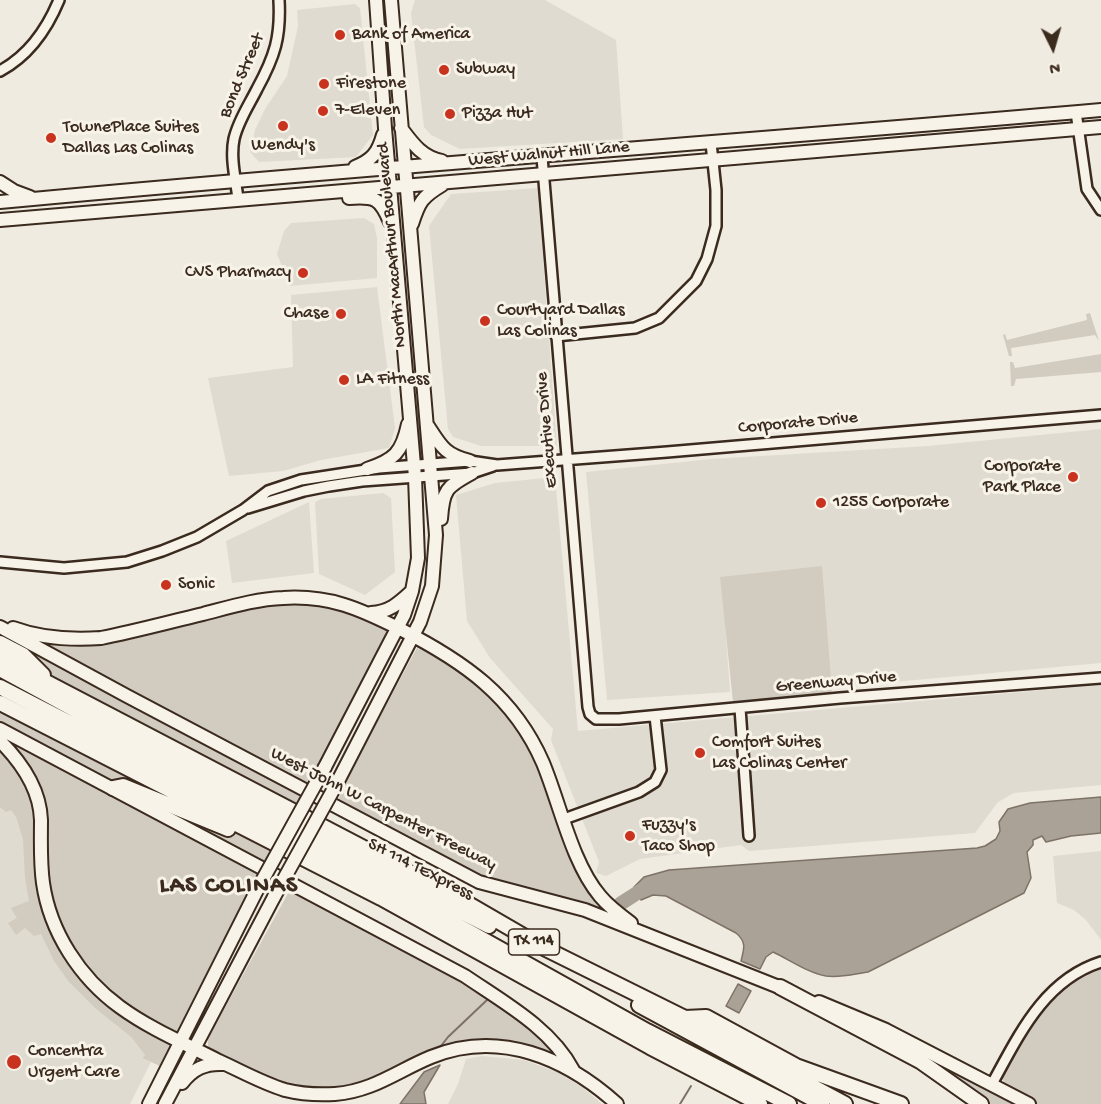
<!DOCTYPE html>
<html>
<head>
<meta charset="utf-8">
<style>
	body { margin:0 }
	#map { position:relative; width:1101px; height:1104px; overflow:hidden; background:#efebe0; font-family:"Gochi Hand",sans-serif }
	canvas { display:block }
	.north { position:absolute; left:1023px; top:18px; width:60px; height:60px; -webkit-text-stroke:4px #f7f3e8; paint-order:stroke; rotate:175deg; font-size:16px; font-weight:700; line-height:24px; text-align:center; color:#3b2a1e }
	.north::after { content:''; display:block; margin:auto; width:21px; height:27px; background:#3b2a1e; clip-path:polygon(50% 0,100% 100%,50% 72%,0 100%) }
</style>
</head>
<body>
<div id="map">
<canvas width="1101" height="1104"></canvas>
<div class="north">N</div>
</div>
<script>
const ctx = document.querySelector('canvas').getContext('2d');
ctx.lineJoin = 'round';
function fill(path, color) {
  ctx.fillStyle = color;
  ctx.fill(path, 'evenodd');
}
function trace(path, color, width, dash) {
  ctx.strokeStyle = color;
  ctx.lineWidth = width;
  ctx.lineCap = dash ? 'butt' : 'round';
  ctx.setLineDash(dash || []);
  ctx.stroke(path);
}
function label(font, color, halo, rows, align = 'center') {
  ctx.font = font + ' "Gochi Hand",sans-serif';
  ctx.lineWidth = 6;
  ctx.setLineDash([]);
  ctx.textBaseline = 'middle';
  ctx.strokeStyle = halo;
  ctx.fillStyle = color;
  for (const [text, x, y, turn = 0] of rows) {
    ctx.save();
    ctx.translate(x, y);
    ctx.rotate((+turn || 0) * Math.PI / 180);
    ctx.textAlign = isNaN(turn) ? turn : align;
    if (halo) ctx.strokeText(text, 0, 0);
    ctx.fillText(text, 0, 0);
    ctx.restore();
  }
}
fill(new Path2D(`
	M415 0H545L616 40 623 139 460 149 431 135 424 127 411 13Z
	M355 4 360 8 373 135 356 157 259 162 250 152 255 130 265 109 287 76 298 26 297 10Z
	M538 188 557 446H481L453 437 448 429 429 226 451 194Z
	M364 218 374 224 377 238V278L290 286 277 254 284 231 291 223Z
	M377 287 395 428 389 448 321 460 283 471 229 476 208 378 293 367 291 295Z
	M1101 429V663L828 688 722 579 730 692 607 700 586 472 711 459 928 446Z
	M555 477 578 731 1101 685V785L1014 793 998 802 975 833 749 851 741 845 640 859 606 876 596 873 599 862 551 740 553 729 490 658 467 621 456 495 495 483Z
	M383 493 391 498 395 572 365 595 319 574 315 502 321 499Z
	M309 502 314 573 232 583 226 541Z
	M0 786 16 817 23 840 96 1009 131 1037 145 1055 142 1058 151 1062 130 1104H0Z
	M1101 851V940L1086 920 1074 910 1057 903 1053 856Z
	M482 1056 524 1060 557 1072 582 1087 602 1104H448L458 1084 466 1059Z`), '#e0dbd0');
fill(new Path2D(`
	M1090 313 1099 341 1095 335 1011 348 1012 356H1009L1003 335 1005 334 1007 340 1087 320 1086 314Z
	M1101 354V372L1016 379 1014 386H1011L1010 362H1013L1015 368Z
	M822 566 832 691 826 694 733 702 720 577Z
	M268 601 336 603 395 629 160 1066 142 1058 145 1055 131 1037 96 1009 69 982 54 961 41 934 34 936 25 928 16 935 8 923 17 918 11 908 29 901 25 878 23 840 16 817 11 810 6 812 0 807V624L82 642Z
	M418 646V650L421 646 452 662 507 711 534 752 554 801 612 914 471 874 338 800 340 796 338 795Z
	M291 888 479 990 539 1036 562 1060 544 1051 517 1044 481 1043 369 1085 327 1091 277 1084 208 1049V1038Z
	M1101 969V1104H1037L1008 1088 1004 1085 1003 1077C1032 1024 1043 993 1101 969Z
	M863 1024 1017 1104H990L948 1073Z`), '#d1cbc0');
const water = new Path2D(`
	M1101 797V833L1071 836 1046 842 1042 836 1033 840V845L1027 852 1031 878 1024 893 868 972C854 974 840 978 826 976 808 973 790 960 773 952L766 957 760 969 741 961C744 949 747 942 736 933L666 896 653 895 641 900 634 887 644 877 669 870 977 848 985 846 996 839 1000 831 999 822 1008 809 1030 803Z
	M738 984 751 991 739 1013 726 1006Z
	M440 1065 424 1092 426 1104H400L424 1072Z`);
fill(water, '#aaa296');
trace(water, '#7e7266', 1.5);
trace(new Path2D(`
	M441 1046 448 1037 487 1000
	M680 1104 691 1086`), '#7e7266', 2);
trace(new Path2D(`
	M620 904 648 886H653`), '#aaa296', 14);
const minor = new Path2D(`
	M0 71C28 56 47 29 59 0
	M1076 112 1087 189 1101 210
	M542 157 588 707 590 714 596 719H619L840 698 1101 678
	M238 199C236 181 230 158 234 139 238 121 249 105 257 89 275 56 281 37 279 0
	M556 336 635 328 659 318 696 281 707 259 716 226V190L711 143
	M248 508 304 491 329 486 362 481 472 473 493 466
	M0 562 64 568 127 562 162 551 197 537 243 510 268 491 301 480 379 468 470 461 497 465 667 452 1101 415
	M740 708 749 836
	M564 819 639 792 655 782 661 770 655 716
	M992 1084C1019 1035 1044 980 1101 962`);
const major = new Path2D(`
	M401 128C413 144 422 157 442 161
	M355 167C372 160 378 153 383 135
	M0 182 14 191 30 197
	M349 198C375 196 380 198 390 222
	M0 202C367 167 734 142 1101 110
	M0 220 1101 127
	M412 224C419 202 422 197 442 185
	M428 426C441 446 445 455 470 461
	M367 469C394 460 402 453 408 424
	M441 519C443 490 446 487 472 473
	M371 613C389 612 398 604 411 592
	M0 627 127 696 479 882 585 910 789 991
	M13 628C40 638 72 640 101 638 136 631 169 622 203 614 230 607 256 599 283 598 330 595 360 609 400 629 463 661 514 696 543 763 560 804 572 863 600 896 609 907 620 915 631 923
	M0 729 465 976C503 1002 551 1028 573 1070
	M0 741C21 762 40 790 41 820 41 841 40 862 43 883 50 932 80 978 120 1007 150 1029 186 1044 219 1061 241 1071 262 1083 285 1090 301 1094 318 1095 335 1094 373 1091 397 1071 431 1057 499 1029 566 1058 617 1104
	M325 767 404 615 412 591 418 558 415 477 385 128 376 0
	M337 783 420 622 432 586 436 535 391 0
	M819 1002 886 1030 1029 1104
	M182 1083C193 1069 205 1063 223 1064
	M149 1104 257 890
	M165 1104 274 897`);
const highway = new Path2D(`
	M0 643 23 655 43 675
	M0 658 446 891 546 949 685 1018 845 1104
	M0 669 206 781 489 926
	M0 687 322 853 473 934 647 1031 789 1104
	M0 703 381 898 650 1047 760 1104
	M113 788 123 786 228 829
	M780 987 920 1061 981 1104
	M639 1005 822 1104
	M685 1018 706 1017 796 1066 901 1104`);
trace(minor, '#3b2a1e', 14);
trace(major, '#3b2a1e', 16);
trace(highway, '#3b2a1e', 18);
trace(minor, '#f7f3e8', 9);
trace(major, '#f7f3e8', 12);
trace(highway, '#f7f3e8', 14);
const majorBridge = new Path2D(`
	M257 890 325 767
	M274 897 337 783`);
trace(majorBridge, '#3b2a1e', 16, []);
trace(majorBridge, '#f7f3e8', 12);
for (const [x, y, r, color] of [
	[340,35,6,"#c8321e"],
	[444,70,6,"#c8321e"],
	[324,84,6,"#c8321e"],
	[323,111,6,"#c8321e"],
	[450,114,6,"#c8321e"],
	[283,126,6,"#c8321e"],
	[51,138,6,"#c8321e"],
	[303,273,6,"#c8321e"],
	[341,314,6,"#c8321e"],
	[485,321,6,"#c8321e"],
	[344,380,6,"#c8321e"],
	[1073,477,6,"#c8321e"],
	[821,503,6,"#c8321e"],
	[166,585,6,"#c8321e"],
	[700,753,6,"#c8321e"],
	[630,836,6,"#c8321e"],
	[14,1062,8,"#c8321e"]
]) {
  const dot = new Path2D();
  dot.arc(x, y, r, 0, 2 * Math.PI);
  ctx.fillStyle = color;
  ctx.fill(dot);
  trace(dot, '#f7f3e8', 2);
}
for (const [x, y, w] of [
	[534,942,51]
]) {
  const box = new Path2D();
  box.roundRect(x - w / 2, y - 13, w, 26, 4.5);
  ctx.fillStyle = '#f7f3e8';
  ctx.fill(box);
  trace(box, '#3b2a1e', 1.5);
}
label('bold 16px', '#3b2a1e', null, [
	["TX 114",534,942]
]);
label('18px', '#3b2a1e', '#f7f3e8', [
	["Bank of America",352,35],
	["Subway",456,70],
	["Firestone",336,84],
	["7-Eleven",335,111],
	["Pizza Hut",462,114],
	["TownePlace Suites",63,128],
	["Dallas Las Colinas",63,149],
	["Wendy's",283,146,"center"],
	["CVS Pharmacy",291,273,"right"],
	["Courtyard Dallas",497,311],
	["Las Colinas",497,332],
	["Chase",329,314,"right"],
	["LA Fitness",356,380],
	["Corporate",1061,467,"right"],
	["Park Place",1061,488,"right"],
	["1255 Corporate",833,503],
	["Sonic",178,585],
	["Comfort Suites",712,743],
	["Las Colinas Center",712,764],
	["Fuzzy's",642,826],
	["Taco Shop",642,847],
	["Concentra",28,1052],
	["Urgent Care",28,1073]
], 'left');
label('18px', '#3b2a1e', '#f7f3e8', [
	["Bond Street",243,76,-67],
	["West Walnut Hill Lane",549,155,-5],
	["North MacArthur Boulevard",393,245,-95],
	["Corporate Drive",798,424,-5],
	["Executive Drive",548,430,-95],
	["Greenway Drive",836,683,-5],
	["West John W Carpenter Freeway",383,810,27],
	["SH 114 TEXpress",420,870,27]
]);
ctx.letterSpacing = '1.5px';
label('bold 24px', '#3b2a1e', '#f7f3e8', [
	["LAS COLINAS",229,887]
]);
ctx.letterSpacing = '0px';
</script>
</body>
</html>
